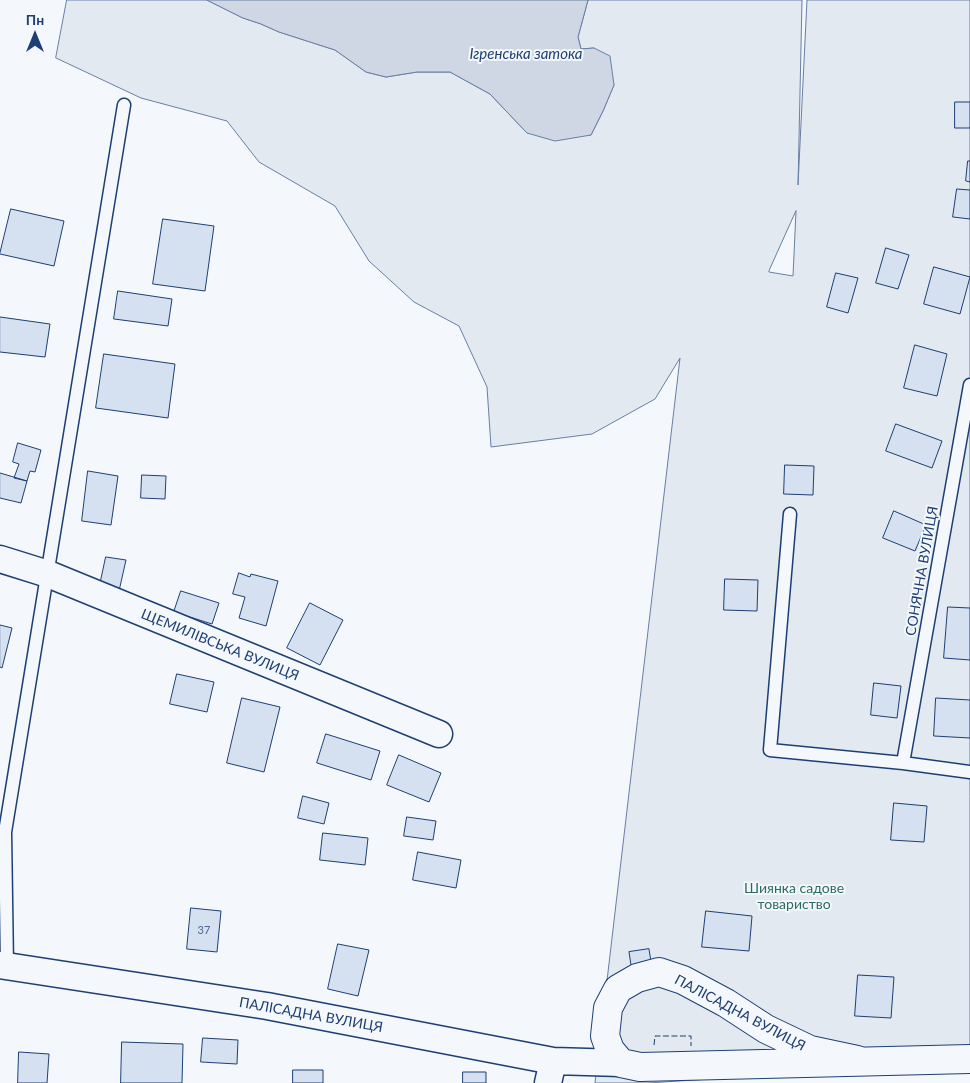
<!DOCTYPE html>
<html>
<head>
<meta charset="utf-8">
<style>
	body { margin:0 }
	#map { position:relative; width:970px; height:1083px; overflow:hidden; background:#f4f7fb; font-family:Lato,sans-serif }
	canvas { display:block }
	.north { position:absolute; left:10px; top:10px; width:50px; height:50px; -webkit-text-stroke:4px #f4f7fb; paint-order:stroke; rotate:0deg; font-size:14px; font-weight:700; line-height:20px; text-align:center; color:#1d3f73 }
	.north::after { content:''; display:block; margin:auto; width:18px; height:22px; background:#1d3f73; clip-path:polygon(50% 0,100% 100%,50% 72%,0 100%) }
</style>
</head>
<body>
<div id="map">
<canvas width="970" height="1083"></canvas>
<div class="north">Пн</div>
</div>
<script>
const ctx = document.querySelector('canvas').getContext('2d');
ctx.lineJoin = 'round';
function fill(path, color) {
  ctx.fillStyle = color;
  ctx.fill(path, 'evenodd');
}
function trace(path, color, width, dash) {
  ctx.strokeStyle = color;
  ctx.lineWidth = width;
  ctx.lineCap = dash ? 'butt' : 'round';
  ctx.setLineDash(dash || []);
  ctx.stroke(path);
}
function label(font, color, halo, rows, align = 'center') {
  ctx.font = font + ' Lato,sans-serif';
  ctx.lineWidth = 4;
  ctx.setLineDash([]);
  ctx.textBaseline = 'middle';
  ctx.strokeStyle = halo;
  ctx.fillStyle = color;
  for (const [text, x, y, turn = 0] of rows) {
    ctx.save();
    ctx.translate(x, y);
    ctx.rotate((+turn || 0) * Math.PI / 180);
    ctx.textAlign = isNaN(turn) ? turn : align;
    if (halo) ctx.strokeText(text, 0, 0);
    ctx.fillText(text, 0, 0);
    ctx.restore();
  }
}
const green = new Path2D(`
	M67 0H207L243 18 261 24 279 32 335 50 366 72 386 77 417 72H450L490 94 527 133 591 135 603 111 614 85 594 48 581 49 578 37 588 0H802L798 185 807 0H970V1062L648 1083H595L680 358 655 399 592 434 491 447 487 387 459 326 414 302 369 261 335 206 259 162 227 121 141 98 56 58ZM796 211 793 276 769 272V271Z`);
fill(green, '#e3e9f0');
trace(green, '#687fa3', 1);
const water = new Path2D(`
	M207 0H588L578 37 581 49 594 48 610 56 614 85 603 111 591 135 555 141 527 133 490 94 450 72H417L386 77 366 72 335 50 279 32 261 24 243 18Z`);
fill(water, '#cfd7e4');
trace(water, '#687fa3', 1);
const building = new Path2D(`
	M955 102H970V128H955Z
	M968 161H970V182L966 181Z
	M957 189 970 190V219L953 217Z
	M11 209 64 221 54 266 0 254Z
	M163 219 214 226 205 291 153 284Z
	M886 248 909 255 898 289 876 283Z
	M934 267 970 277 960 314 924 304Z
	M836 273 858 278 848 313 827 307Z
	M118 291 172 299 168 326 114 319Z
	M0 317 50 324 45 357 0 352Z
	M915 345 947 354 937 396 904 388Z
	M104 354 175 364 168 418 96 408Z
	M896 424 942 441 932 468 886 451Z
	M18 443 41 450 35 472 30 471 27 481 14 478 19 464 13 462Z
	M785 465 814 466 813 495 784 494Z
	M88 471 118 476 111 525 82 521Z
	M0 473 27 481 21 503 0 498Z
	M142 475 166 476 165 499 141 498Z
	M894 511 926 525 915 551 883 538Z
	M106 557 126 560 119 591 100 585Z
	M239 573 250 577 251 574 278 581 266 626 239 618 245 597 233 594Z
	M725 579 758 580 757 611 724 610Z
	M181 591 219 603 212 624 174 612Z
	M310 603 343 620 320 665 287 648Z
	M948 607 970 608V660L944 658Z
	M0 625 12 628 2 668 0 667Z
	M177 674 214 682 207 712 170 704Z
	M874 683 901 686 897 718 871 715Z
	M242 698 280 707 264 772 227 763Z
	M936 698 970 700V738L934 736Z
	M326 734 380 751 371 780 317 763Z
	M399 755 441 773 429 802 387 785Z
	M303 796 329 803 324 824 298 818Z
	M894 803 927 806 924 842 891 840Z
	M407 817 436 821 433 840 404 836Z
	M323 833 368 838 365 865 320 860Z
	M418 852 461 860 456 888 413 880Z
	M191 908 221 911 217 952 187 949Z
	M706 911 752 916 749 951 702 947Z
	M338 944 369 950 358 996 328 989Z
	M649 949 651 962 631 965 629 952Z
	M858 975 894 977 891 1018 855 1016Z
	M203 1038 238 1040 237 1064 201 1062Z
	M122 1042 183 1044 182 1083H121Z
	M19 1052 49 1054 47 1083H18Z
	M293 1070H323V1083H293Z
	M463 1072H486V1083H463Z`);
fill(building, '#d5e0f0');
trace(building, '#1d3f73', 1);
const service = new Path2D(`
	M790 514 770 750 903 763 970 772
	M903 763 970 385
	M7 966 5 832 124 105`);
const minor = new Path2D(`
	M0 559 48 574 439 734
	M0 965 267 1006 553 1061 621 1063
	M548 1083 553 1061`);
const tertiary = new Path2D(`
	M857 1060 810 1050 766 1029 726 1003 683 980 659 972 637 978 618 989 608 1008 605 1036 610 1050 621 1063 640 1067 970 1059`);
trace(service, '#1d3f73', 15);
trace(minor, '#1d3f73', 29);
trace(tertiary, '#1d3f73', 30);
trace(service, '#f4f7fb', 12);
trace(minor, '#f4f7fb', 26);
trace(tertiary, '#f4f7fb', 28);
trace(new Path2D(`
	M654 1045 655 1036H691V1046`), '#1d3f73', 1, [6, 2.5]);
label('11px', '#4b6792', null, [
	["37",204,930]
]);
label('14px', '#1d3f73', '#f4f7fb', [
	["СОНЯЧНА ВУЛИЦЯ",922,571,-80],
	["ЩЕМИЛІВСЬКА ВУЛИЦЯ",220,645,22],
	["ПАЛІСАДНА ВУЛИЦЯ",740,1013,28],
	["ПАЛІСАДНА ВУЛИЦЯ",311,1015,10]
]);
label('14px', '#2c6c60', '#f4f7fb', [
	["Шиянка садове",794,888],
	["товариство",794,904]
]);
label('italic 15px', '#1d3f73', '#f4f7fb', [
	["Ігренська затока",526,54]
]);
</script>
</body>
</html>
